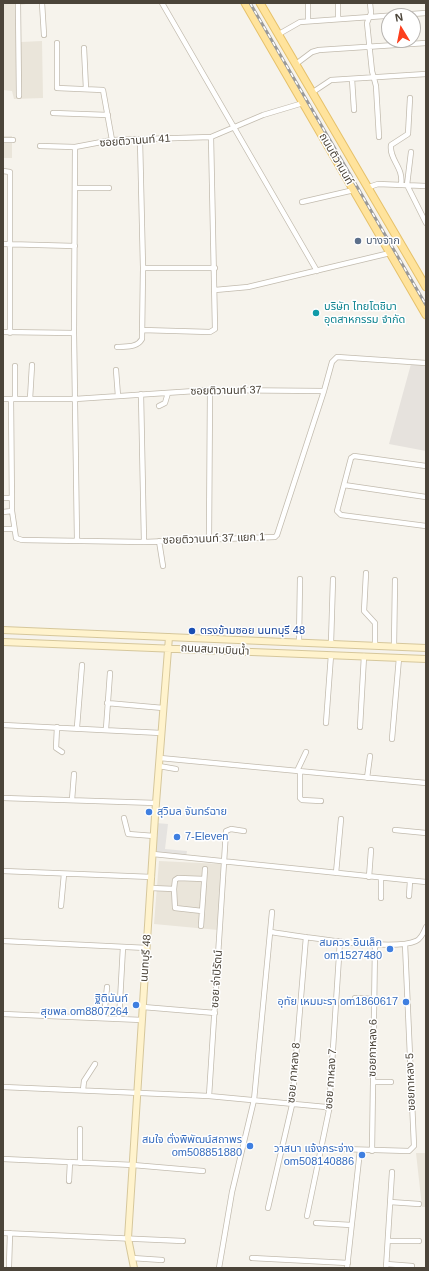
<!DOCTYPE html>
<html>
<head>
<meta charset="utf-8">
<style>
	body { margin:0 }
	#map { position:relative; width:429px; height:1271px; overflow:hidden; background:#f6f3ec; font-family:Arial,sans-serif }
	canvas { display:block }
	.frame { position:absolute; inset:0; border:4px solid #4b4439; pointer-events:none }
	.north { position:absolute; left:381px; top:8px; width:40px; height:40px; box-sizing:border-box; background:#fff; border:1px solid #b7b4b0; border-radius:50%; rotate:350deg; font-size:11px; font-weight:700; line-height:16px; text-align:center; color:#4b4439 }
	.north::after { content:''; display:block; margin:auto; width:14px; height:18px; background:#fc3f1d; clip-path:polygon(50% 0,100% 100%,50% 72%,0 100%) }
</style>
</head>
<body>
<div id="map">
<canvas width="429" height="1271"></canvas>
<div class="frame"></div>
<div class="north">N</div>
</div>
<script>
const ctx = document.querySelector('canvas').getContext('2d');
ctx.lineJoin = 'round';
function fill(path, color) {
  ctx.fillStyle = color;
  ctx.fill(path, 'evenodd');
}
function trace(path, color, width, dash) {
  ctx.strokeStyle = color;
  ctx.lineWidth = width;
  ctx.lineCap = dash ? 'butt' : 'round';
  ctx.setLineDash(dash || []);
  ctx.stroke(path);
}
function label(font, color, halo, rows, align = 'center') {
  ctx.font = font + ' Arial,"Noto Sans Thai",sans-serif';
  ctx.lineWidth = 3;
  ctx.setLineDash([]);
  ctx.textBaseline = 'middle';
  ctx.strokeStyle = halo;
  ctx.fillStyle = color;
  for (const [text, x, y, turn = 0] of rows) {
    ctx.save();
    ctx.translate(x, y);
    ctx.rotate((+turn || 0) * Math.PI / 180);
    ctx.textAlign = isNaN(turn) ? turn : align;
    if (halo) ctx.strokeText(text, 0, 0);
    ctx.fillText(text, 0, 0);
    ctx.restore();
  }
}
fill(new Path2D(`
	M3 3H31L21 5V42L42 41 43 98 14 99 12 91 3 90Z
	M3 136H12V158H3Z
	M159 861 221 864 218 930 154 924Z
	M416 1153H426V1207H422Z`), '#eae5da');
fill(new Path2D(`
	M411 364 426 365V451L389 444Z`), '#e6e2dd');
fill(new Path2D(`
	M156 823 168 824 165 849 187 851 186 857 154 855Z`), '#e5e3e0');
const street = new Path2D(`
	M18 3 19 96
	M42 3 44 35
	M162 3 317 271
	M308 3V21
	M338 3V19
	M370 3 371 13 367 23 372 71 376 86 379 137
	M279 34 300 22 426 13
	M57 43V88L103 90 112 140
	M84 48 86 89
	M296 64 312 52 319 50 426 43
	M352 79 354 110
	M313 92 331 80 426 74
	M53 113 108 115
	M3 140H13
	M40 146 75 147 112 140 211 137 263 115 303 103
	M75 147 74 333 77 540
	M411 152 407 185 426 223
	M3 171 10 172V333
	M401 185C404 167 389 160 391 145L408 134 410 98
	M369 187 378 184 426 186
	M75 188H109
	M302 202 354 190
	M3 244 75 246
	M143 268H215
	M215 290 248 287 390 253
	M142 330 210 332 215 329 211 137
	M3 332 74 333
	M117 347C126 346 137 348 142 339L143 268 140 140
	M116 370 118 396
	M141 394 144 542
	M3 399H75L210 390 324 391 332 362 337 357 426 363
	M11 399 12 511 16 538 22 540 144 542 275 537 277 535 324 391
	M15 399V366
	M30 399 32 365
	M159 406 165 403 168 393
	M426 466 354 456 351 458 337 511 341 515 426 526
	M344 485 426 497
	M3 498H12
	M3 512 12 511
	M3 529H13
	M209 540 210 390
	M159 541 163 566
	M366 573 364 611 375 623V645
	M299 641 300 579
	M331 643 333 579
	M394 646 395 580
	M107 703 163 708
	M326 723 331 655
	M3 725 161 733
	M57 727 56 748 62 752
	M77 727 82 665
	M360 727 364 656
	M106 729 110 673
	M392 739 399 658
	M160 758 426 783
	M159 766 176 769
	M297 771 306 752
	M300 771V798L302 800 321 801
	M367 778 370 756
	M3 798 156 803
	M72 800 74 774
	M124 818 128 834 154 836
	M395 830 426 833
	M153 854 426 882
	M3 871 152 877
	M336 873 341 819
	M369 877 371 850
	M381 878V898
	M151 888 174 889 175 880 178 878 204 879
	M174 889 175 908 202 911
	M409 896 410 881
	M61 906 64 874
	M201 926 205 869
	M271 932C299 936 393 952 416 941 421 939 424 932 426 927
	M3 941 147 948
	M355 998 374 999
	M143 1007 215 1013
	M3 1014 142 1020
	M104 1018 107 987
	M119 1019 123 947
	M373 1082H391
	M3 1087 209 1096 326 1107 329 1110
	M83 1090 84 1081 95 1064
	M209 1096 226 831 231 829 244 831
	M341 1149 409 1151 414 1146 405 944
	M372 1151 375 945
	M3 1159 133 1165 203 1171
	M80 1163V1129
	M69 1181 70 1162
	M390 1202 419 1204
	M268 1208 292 1105 306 937
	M307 1216 329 1110 340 941
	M316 1223 351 1225
	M3 1233 183 1241
	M388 1241H419
	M132 1258 162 1260
	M252 1258 348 1263
	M386 1264 412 1266
	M9 1266 10 1233
	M219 1268 232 1192 254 1100 272 912
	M347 1268 360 1150
	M386 1268 392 1172`);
const secondary = new Path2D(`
	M3 630 426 648
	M3 642 426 659
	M134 1268 128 1238 155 816 169 637`);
const primary = new Path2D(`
	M245 3 426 315
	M260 3 426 287`);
trace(street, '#c2bbae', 6);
trace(secondary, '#d6c79b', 8);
trace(primary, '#e6c16a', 9);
trace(street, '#fff', 4.5);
trace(secondary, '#fff3cd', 6);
trace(primary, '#ffe39c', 7);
const rail = new Path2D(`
	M250 3 426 305`);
trace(rail, '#9a9a9a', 3);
trace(rail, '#fff', 1.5, [4.5]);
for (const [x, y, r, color] of [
	[358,241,4,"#5c6f8a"],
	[316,313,4,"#0f9aa8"],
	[192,631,4,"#1a4fb4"],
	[149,812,4,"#3f7fe0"],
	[177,837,4,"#3f7fe0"],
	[390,949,4,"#3f7fe0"],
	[406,1002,4,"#3f7fe0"],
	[136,1005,4,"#3f7fe0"],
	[250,1146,4,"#3f7fe0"],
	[362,1155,4,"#3f7fe0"]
]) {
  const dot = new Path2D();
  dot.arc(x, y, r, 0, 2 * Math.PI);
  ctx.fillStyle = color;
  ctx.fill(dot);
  trace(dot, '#fff', 1.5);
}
label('11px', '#4b4439', '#fff', [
	["ซอยติวานนท์ 41",135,141,-4],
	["ถนนติวานนท์",336,159,60],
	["ซอยติวานนท์ 37",226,391,-1],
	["ซอยติวานนท์ 37 แยก 1",214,539,-2],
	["ถนนสนามบินน้ำ",215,650,3],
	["นนทบุรี 48",146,958,-86],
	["ซอย จ่าปิรัตน์",217,979,-86],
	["ซอยกาหลง 6",373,1048,-89],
	["ซอย กาหลง 8",294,1073,-85],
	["ซอย กาหลง 7",331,1079,-86],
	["ซอยกาหลง 5",411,1082,-92]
]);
label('11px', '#4e5e75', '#fff', [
	["บางจาก",366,241]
], 'left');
label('11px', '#0d838f', '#fff', [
	["บริษัท ไทยโตชิบา",324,307],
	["อุตสาหกรรม จำกัด",324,320]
], 'left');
label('11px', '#164399', '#fff', [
	["ตรงข้ามซอย นนทบุรี 48",200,631]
], 'left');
label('11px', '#366cbe', '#fff', [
	["สุวิมล จันทร์ฉาย",157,812,"left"],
	["7-Eleven",185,837,"left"],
	["สมควร อินเล็ก",382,943],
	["om1527480",382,956],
	["ฐิตินันท์",128,999],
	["สุขพล om8807264",128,1012],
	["อุทัย เหมมะรา om1860617",398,1002],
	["สมใจ ตั่งพิพัฒน์สถาพร",242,1140],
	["om508851880",242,1153],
	["วาสนา แจ้งกระจ่าง",354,1149],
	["om508140886",354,1162]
], 'right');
</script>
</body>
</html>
